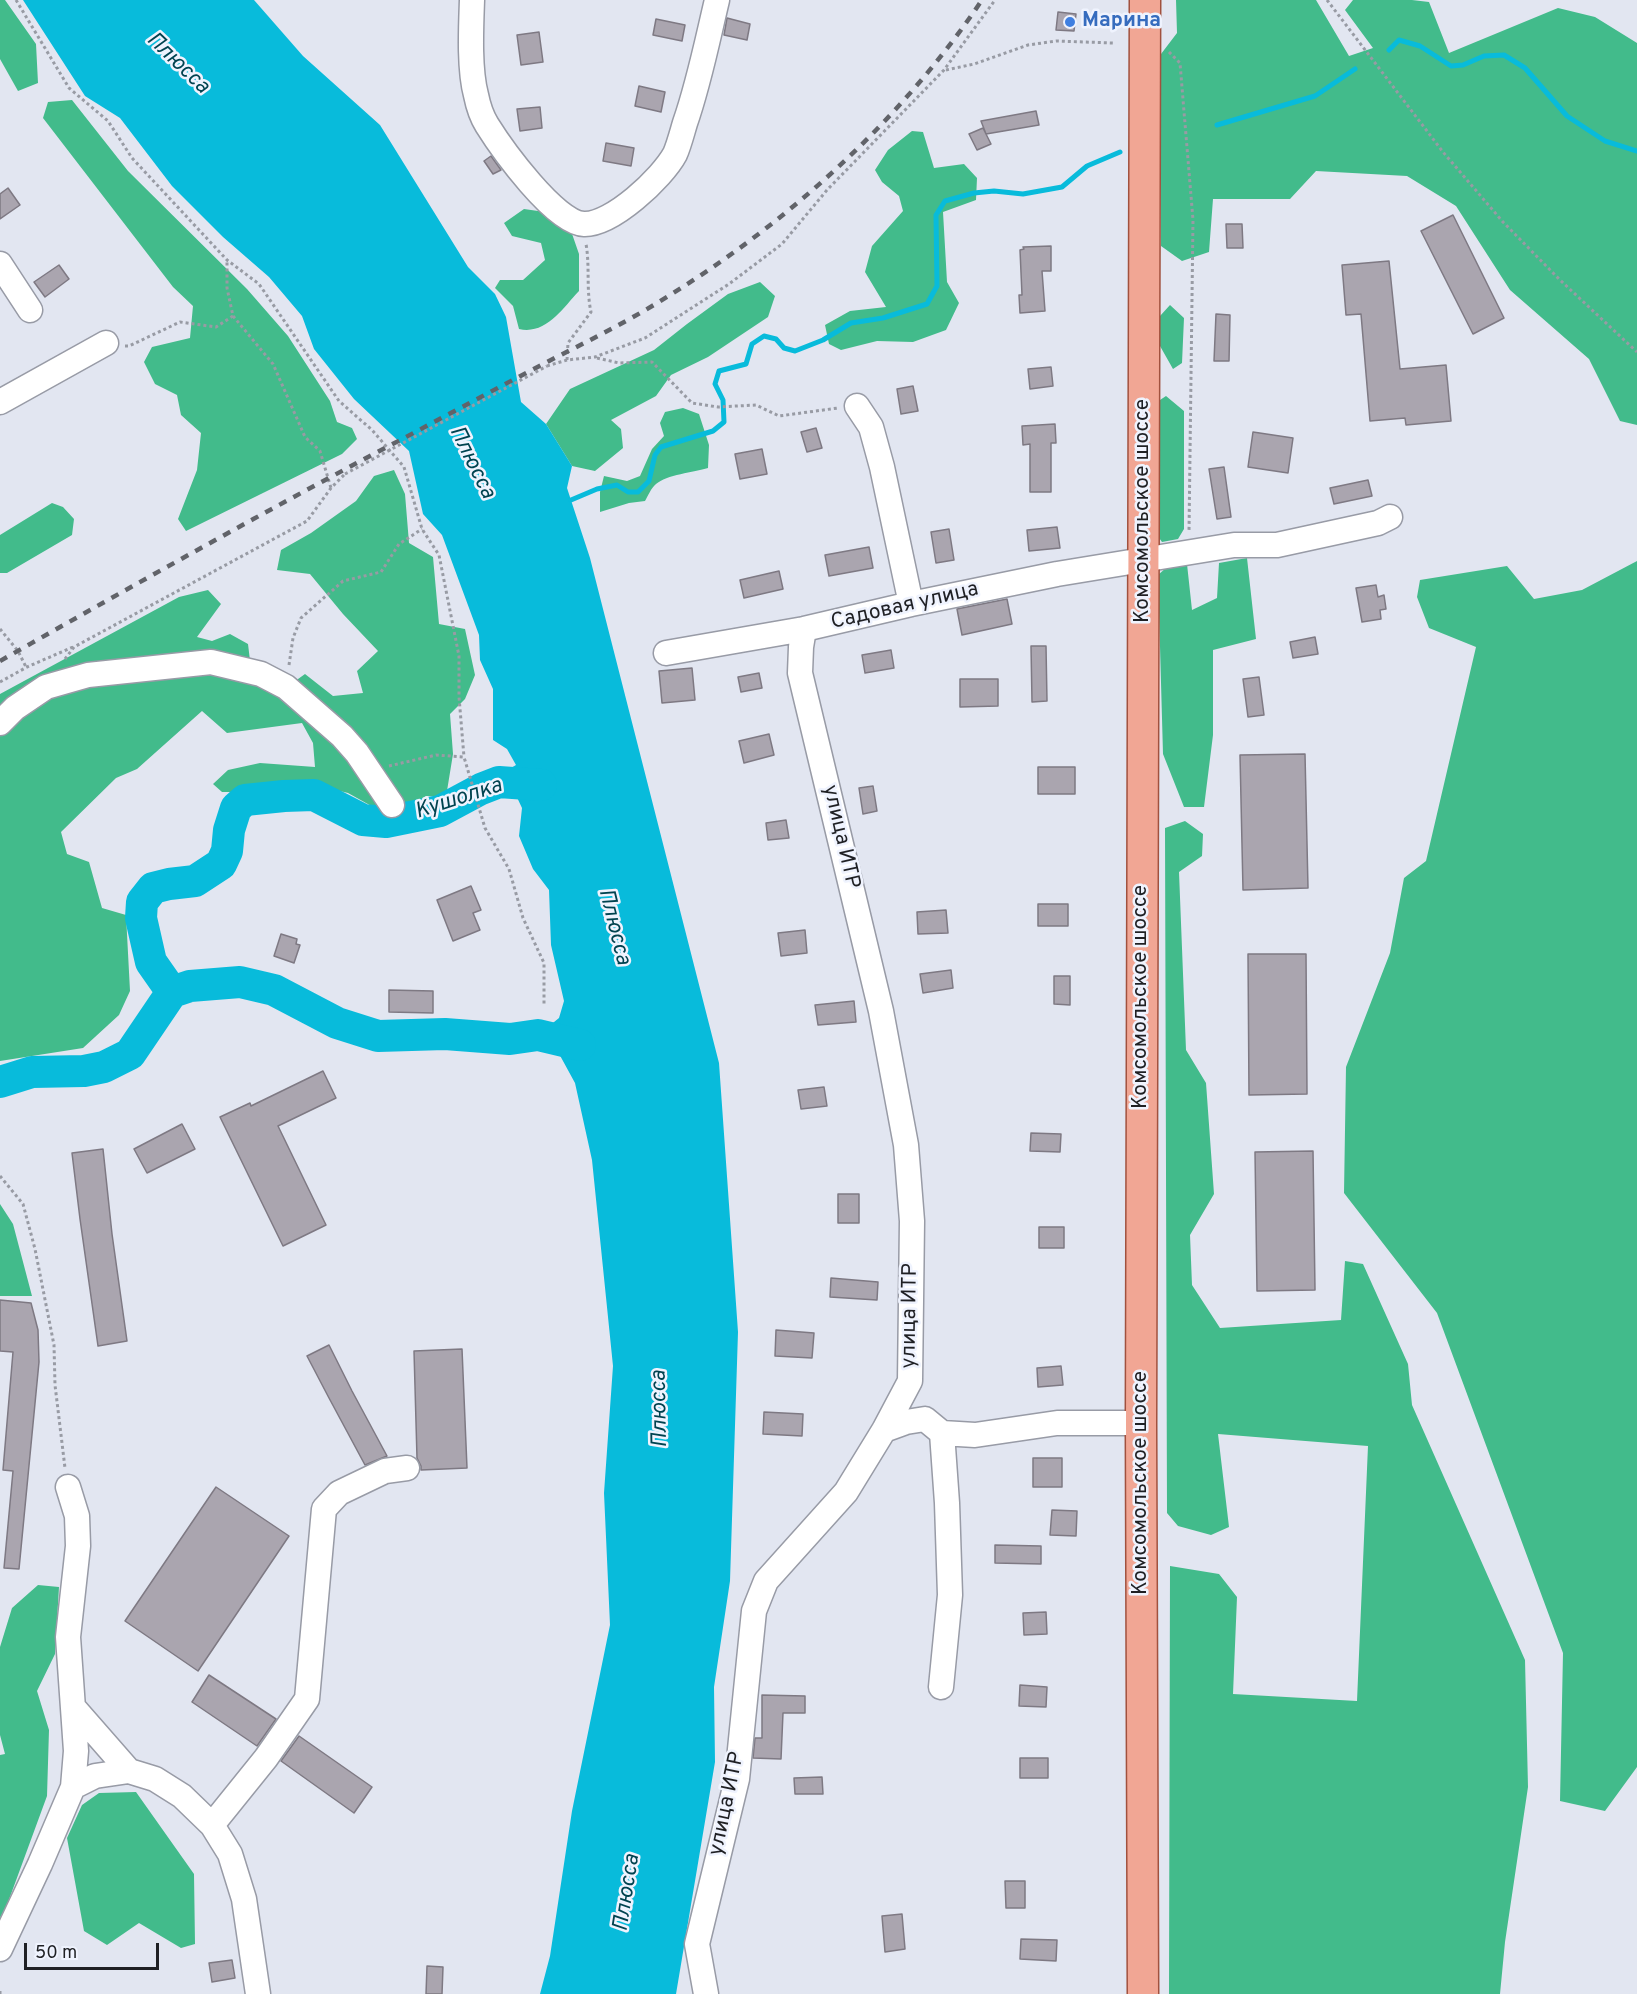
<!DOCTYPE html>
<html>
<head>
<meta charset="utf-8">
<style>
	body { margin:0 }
	#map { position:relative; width:1637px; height:1994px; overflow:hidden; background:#e2e6f1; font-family:Overpass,sans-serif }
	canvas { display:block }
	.scale { position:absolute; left:24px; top:1943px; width:135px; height:27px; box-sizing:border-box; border:3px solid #1f2024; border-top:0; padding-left:8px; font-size:18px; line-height:21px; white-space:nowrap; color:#1f2024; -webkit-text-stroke:4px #eff3fe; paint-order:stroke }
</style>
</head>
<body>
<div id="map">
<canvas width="1637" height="1994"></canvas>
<div class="scale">50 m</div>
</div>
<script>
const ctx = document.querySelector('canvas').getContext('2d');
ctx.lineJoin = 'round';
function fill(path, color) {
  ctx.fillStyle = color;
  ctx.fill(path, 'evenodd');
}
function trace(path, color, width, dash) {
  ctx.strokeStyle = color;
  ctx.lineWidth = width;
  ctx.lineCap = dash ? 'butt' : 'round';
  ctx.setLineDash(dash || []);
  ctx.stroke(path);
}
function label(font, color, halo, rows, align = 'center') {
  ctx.font = font + ' Overpass,sans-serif';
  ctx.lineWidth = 5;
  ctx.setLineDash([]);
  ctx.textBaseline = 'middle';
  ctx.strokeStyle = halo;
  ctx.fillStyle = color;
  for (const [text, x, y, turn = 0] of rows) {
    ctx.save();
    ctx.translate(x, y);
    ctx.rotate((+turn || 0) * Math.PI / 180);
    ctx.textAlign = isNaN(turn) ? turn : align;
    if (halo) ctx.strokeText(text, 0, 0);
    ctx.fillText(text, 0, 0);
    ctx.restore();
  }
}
fill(new Path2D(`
	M0 0H5L36 44 38 83 18 91 0 59Z
	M1176 0H1316L1349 56 1373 48 1345 10 1353 0H1412L1429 2 1449 53 1558 8 1595 17 1637 43V425L1620 421 1589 359 1510 290 1456 206 1407 176 1316 171 1290 199H1213L1209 252 1182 261 1161 246V54L1177 33Z
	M72 100 128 171 247 289 288 336 330 401 337 422 352 428 357 439 342 454 186 531 178 519 197 470 201 433 181 415 177 395 155 384 144 362 152 347 190 338 193 306 173 287 43 118 48 102Z
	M912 131 923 132 934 168 964 164 977 178 976 200 943 212 947 282 959 303 946 330 913 342 877 341 841 350 829 344 825 325 850 311 886 307 865 272 872 246 903 211 899 196 882 182 875 170 888 150Z
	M524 209 545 212 570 228 579 254V291C562 309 546 335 519 329L513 306 495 288 500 280H523L545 260 541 243 512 236 504 223Z
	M760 282 775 296 768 317 708 357 671 375 656 396 611 420 621 429 623 448 595 471 572 466 546 424 570 389 654 350 687 324 728 294Z
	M1170 305 1184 318 1182 363 1173 369 1160 346V316Z
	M1166 396 1184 411V529L1178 539 1162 542 1157 535V402Z
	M683 408 699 414 709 445 708 468C694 472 666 475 656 484 651 488 648 496 645 501L629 503 600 512V492L604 476 627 481 640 476 652 449 664 436 660 423 665 412Z
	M394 470 405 494 409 543 433 557 439 624 465 629 475 675 465 699 450 714 453 754 446 797 426 796 407 810 375 808 348 793 315 785 272 792H222L213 784 228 770 260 763 315 767 313 743 302 723 227 733 202 711 137 769 116 778 61 832 67 854 89 862 102 908 126 915 130 991 119 1015 83 1048 0 1061V694L179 597 208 590 221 604 197 637 212 641 230 634 248 644 252 677 280 692 305 674 333 696 363 693 357 671 378 651 343 614 310 574 277 570 281 550 311 533 356 501 374 476Z
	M52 503 63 507 74 519 72 535 7 573H0V535Z
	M1247 558 1256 639 1213 650V735L1204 807H1184L1163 754 1158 575 1167 567 1187 564 1192 610 1217 598 1219 563Z
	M1637 561V1767L1605 1811 1560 1801 1563 1653 1437 1313 1344 1193 1346 1067 1390 953 1404 878 1426 861 1476 647 1429 628 1417 597 1420 580 1507 566 1534 599 1582 590Z
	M1185 821 1203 834 1202 856 1179 872 1186 1050 1206 1083 1214 1194 1190 1235 1192 1285 1220 1328 1341 1320 1345 1261 1363 1264 1408 1364 1412 1405 1525 1660 1528 1787 1505 1942 1500 1994H1169L1170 1566 1219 1574 1237 1597 1233 1694 1357 1701 1368 1446 1218 1434 1229 1527 1211 1535 1178 1526 1167 1513 1165 828Z
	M0 1204 13 1224 32 1296H0Z
	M38 1585 59 1587 55 1654 37 1691 49 1730 47 1796 7 1905 0 1918V1755L5 1754 0 1735V1647L12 1608Z
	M136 1792 194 1874 195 1944 181 1948 139 1923 107 1945 84 1931 67 1838 82 1805 99 1793Z`), '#42bb8b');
fill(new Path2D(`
	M23 0H254L303 56 380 125 468 267 495 294 506 317 521 402 546 424 572 466 567 488 590 558 719 1063 738 1332 730 1581 714 1687 715 1762 676 1994H540L550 1956 572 1811 610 1625 604 1493 613 1366 592 1160 575 1083 557 1050 538 1035 559 1018 564 1001 551 945 549 890 533 869 519 836 522 808 514 791 499 782 504 772 516 765 507 749 493 740V689L480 660 479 635 442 535 423 514 409 451 354 399 314 349 302 316 269 277 223 237 172 186 120 118 85 96Z`), '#08bbdb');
trace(new Path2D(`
	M1389 50 1399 40 1420 46 1451 66 1463 65 1484 56 1504 55 1525 68 1567 116 1605 141 1637 151
	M1217 125 1315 96 1355 69
	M571 500 597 489 617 485 628 492H638L649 481 655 455 661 447 713 431 724 422 723 400 715 384 719 371 746 364 752 344 764 336 776 339 784 348 795 351 823 340 851 323 883 318 927 304 937 286 936 215 945 201 974 193 994 191 1023 194 1062 187 1087 166 1120 152`), '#08bbdb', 5);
trace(new Path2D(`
	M172 992 151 962 141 918 142 902 153 888 169 884 195 881 221 864 227 851 229 830 236 808 245 800 284 796 314 795 363 820 386 822 440 811 481 789 499 782 541 785
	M0 1082 32 1072 84 1071 104 1067 130 1054 172 992 190 986 240 982 274 990 337 1023 378 1036 445 1034 510 1039 538 1035 580 1045`), '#08bbdb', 32);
const building = new Path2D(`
	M1058 12 1076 14 1074 31 1056 30Z
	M727 18 750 24 747 40 724 35Z
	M656 19 685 25 682 41 653 35Z
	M539 32 543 62 521 65 517 35Z
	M639 86 665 92 661 112 635 106Z
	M540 107 542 128 520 131 517 109Z
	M1036 111 1039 125 986 134 981 121Z
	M983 128 991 144 977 150 969 134Z
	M606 143 634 148 631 166 603 161Z
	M491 156 501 170 493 174 484 161Z
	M8 188 20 205 0 219V194Z
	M1453 215 1504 318 1473 334 1421 231Z
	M1226 224H1242L1243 248H1227Z
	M1051 246V271H1042L1045 311 1020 313 1019 295H1022L1020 250 1024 249 1023 247Z
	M1389 261 1400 369 1446 365 1451 421 1406 425 1405 418 1370 421 1361 314 1346 315 1342 265Z
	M59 265 69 279 45 297 34 282Z
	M1216 314 1230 315 1229 361H1214Z
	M1051 367 1053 386 1030 389 1028 369Z
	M913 386 918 411 901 414 897 389Z
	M1055 424 1056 443H1051V492H1030V444L1023 445 1022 426Z
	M816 428 822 448 807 452 801 432Z
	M1253 432 1293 438 1288 473 1248 467Z
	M762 449 767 474 740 479 735 454Z
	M1224 467 1231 517 1217 519 1209 469Z
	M1368 480 1372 496 1334 504 1330 488Z
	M1057 527 1060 548 1029 551 1027 530Z
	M949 529 954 560 936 563 931 532Z
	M869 547 873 568 829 576 825 555Z
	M779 571 783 589 744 598 740 580Z
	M1376 585 1378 597 1384 595 1386 609 1380 610 1381 619 1362 622 1356 588Z
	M1007 599 1012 624 962 635 957 609Z
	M1315 637 1318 654 1293 658 1290 642Z
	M1031 646H1046L1047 701 1032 702Z
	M891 650 894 668 865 673 862 655Z
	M692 668 695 700 662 703 659 671Z
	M759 673 762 688 741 692 738 677Z
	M1259 677 1264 715 1248 717 1243 679Z
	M960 679H998V706L960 707Z
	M769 734 774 755 744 763 739 741Z
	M1305 754 1308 888 1243 890 1240 755Z
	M1038 767H1075V794H1038Z
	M873 786 877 811 863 814 859 788Z
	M786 820 789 838 768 840 766 823Z
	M471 886 481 910 473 913 480 930 453 941 437 900Z
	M1038 904H1068V926H1038Z
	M946 910 948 933 918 934 917 912Z
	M805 930 807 953 781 956 778 933Z
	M281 934 297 939 296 944 300 945 294 963 274 956Z
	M1248 954H1306L1307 1094 1249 1095Z
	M951 970 953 988 923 993 920 974Z
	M1054 976H1070V1005L1054 1004Z
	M389 990 433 991V1013L389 1012Z
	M854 1001 856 1022 818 1025 815 1005Z
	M323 1071 336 1098 278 1126 326 1225 283 1246 220 1117 250 1103 251 1106Z
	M824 1087 827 1106 801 1109 798 1090Z
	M182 1124 195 1149 147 1173 134 1149Z
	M1031 1133 1061 1134 1060 1152 1030 1151Z
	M103 1149 112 1234 127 1341 98 1346 80 1219 72 1153Z
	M1313 1151 1315 1290 1257 1291 1255 1152Z
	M838 1194H859V1223H838Z
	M1039 1227H1064V1248H1039Z
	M831 1278 878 1282 877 1300 830 1297Z
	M0 1300 31 1303 38 1330 39 1362 19 1569 4 1568 13 1471 3 1470 13 1352 0 1351Z
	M776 1330 814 1333 812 1358 775 1356Z
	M329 1345 352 1391 387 1456 365 1465 329 1398 307 1356Z
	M462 1349 467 1468 421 1470V1466L417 1458 414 1351Z
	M1061 1366 1063 1385 1038 1387 1037 1368Z
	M764 1412 803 1414 802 1436 763 1434Z
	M1033 1458H1062V1487H1033Z
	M216 1487 289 1536 198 1671 125 1621Z
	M1052 1510 1077 1511 1076 1536 1050 1535Z
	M995 1545 1041 1546V1564L995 1563Z
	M1046 1612 1047 1634 1024 1635 1023 1613Z
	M209 1675 276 1719 257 1746 192 1702Z
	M1020 1685 1047 1687 1046 1707 1019 1706Z
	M762 1695 805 1696V1713H783L781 1759 753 1758 755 1738H762Z
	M299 1736 372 1787 354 1813 281 1761Z
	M1020 1758H1048V1778H1020Z
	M822 1777 823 1794H795L794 1778Z
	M1005 1881H1025V1908H1006Z
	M902 1914 905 1949 885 1952 882 1916Z
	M1021 1939 1057 1940 1056 1961 1020 1959Z
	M232 1960 235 1978 212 1982 209 1963Z
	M427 1966 443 1967 442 1994H426Z`);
fill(building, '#aaa5af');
trace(building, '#7e7983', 1.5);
const minor = new Path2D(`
	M472 0C471 28 469 69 476 95 478 105 482 117 487 125 502 149 555 223 584 224 612 225 662 178 675 154 679 145 682 133 685 123 699 83 707 42 717 0
	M0 264 30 310
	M0 402 106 343
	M857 406 871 427 882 467 911 604
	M666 653 804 629 911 604 1057 574 1234 545H1277L1378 523 1390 517
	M0 723 15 708 46 687 88 675 211 662 261 674 286 687 342 736 357 753 392 805
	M884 1430 906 1422 925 1419 942 1433 975 1435 1057 1423H1141
	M68 1487 77 1516 78 1546 68 1637 76 1751 73 1787
	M941 1687 950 1595 947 1503 942 1433
	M73 1707 129 1771
	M212 1825 266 1758 307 1699 324 1509 339 1493 385 1471 407 1468
	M0 1949 40 1864 73 1787 95 1776 129 1771 155 1779 182 1796 212 1825 230 1854 244 1899 258 1994
	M706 1994 697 1944 737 1779 754 1611 766 1581 846 1492 884 1430 910 1381 912 1221 906 1145 881 1011 800 673 801 647 804 629`);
const major = new Path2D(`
	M1143 1994 1141 1423 1145 0`);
trace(minor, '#989ba6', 27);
trace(major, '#a1513e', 33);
trace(new Path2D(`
	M16 0 69 88 108 121 132 158 227 260 259 284 339 401 372 430 404 467 422 529 439 555 459 656V697L464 757
	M1327 0 1443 152 1503 222 1560 280 1637 352
	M1169 52 1180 63 1193 220 1189 532
	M946 70 974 64 1028 45 1056 41 1113 43
	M233 316 273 364 305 437 320 451 331 488
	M125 346H129L180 322 216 327 233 316 227 288V260
	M597 358 619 363 652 362 692 403 718 407 756 405 779 416 838 408
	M567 360 568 343 591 312C586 289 590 266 586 244
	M547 366 567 360 595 357 645 338 729 284 782 244 827 190 944 70 995 0
	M0 629 18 651 26 667
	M65 659 74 647 307 521 331 488 345 474
	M289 665 293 638 301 618 343 581 381 572 399 544 422 529
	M0 682 27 667 73 647
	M389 766 436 755 464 757 485 828 509 869 523 918 544 963V1004
	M0 1176 23 1204 35 1249 54 1345 55 1385 65 1468
	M0 1991V1994`), '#989ba4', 3, [3, 3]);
trace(minor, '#fff', 24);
trace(major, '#f1a694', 30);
trace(new Path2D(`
	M0 661C129 588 258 515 389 446 442 418 495 389 549 361 590 340 631 320 670 295 791 220 902 119 982 0`), '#616369', 4.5, [8, 8]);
trace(new Path2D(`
	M345 474 547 366`), '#989ba4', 3, [3, 3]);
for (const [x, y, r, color] of [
	[1070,22,6,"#3f7fe0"]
]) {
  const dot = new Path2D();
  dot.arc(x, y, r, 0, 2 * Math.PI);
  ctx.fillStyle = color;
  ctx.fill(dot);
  trace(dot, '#eff3fe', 2);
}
label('bold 21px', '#366cbe', '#eff3fe', [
	["Марина",1082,22]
], 'left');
label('21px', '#1f2024', '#eff3fe', [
	["Комсомольское шоссе",1144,511,-90],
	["Садовая улица",905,607,-13],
	["улица ИТР",840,837,77],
	["Комсомольское шоссе",1142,997,-90],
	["улица ИТР",911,1316,-89],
	["Комсомольское шоссе",1142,1483,-90],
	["улица ИТР",728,1804,-78]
]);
label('italic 22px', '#004350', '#eff3fe', [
	["Плюсса",177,64,44],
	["Плюсса",471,463,64],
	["Кушолка",459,800,-18],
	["Плюсса",613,927,76],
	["Плюсса",661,1409,-91],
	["Плюсса",628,1893,-81]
]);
</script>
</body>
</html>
